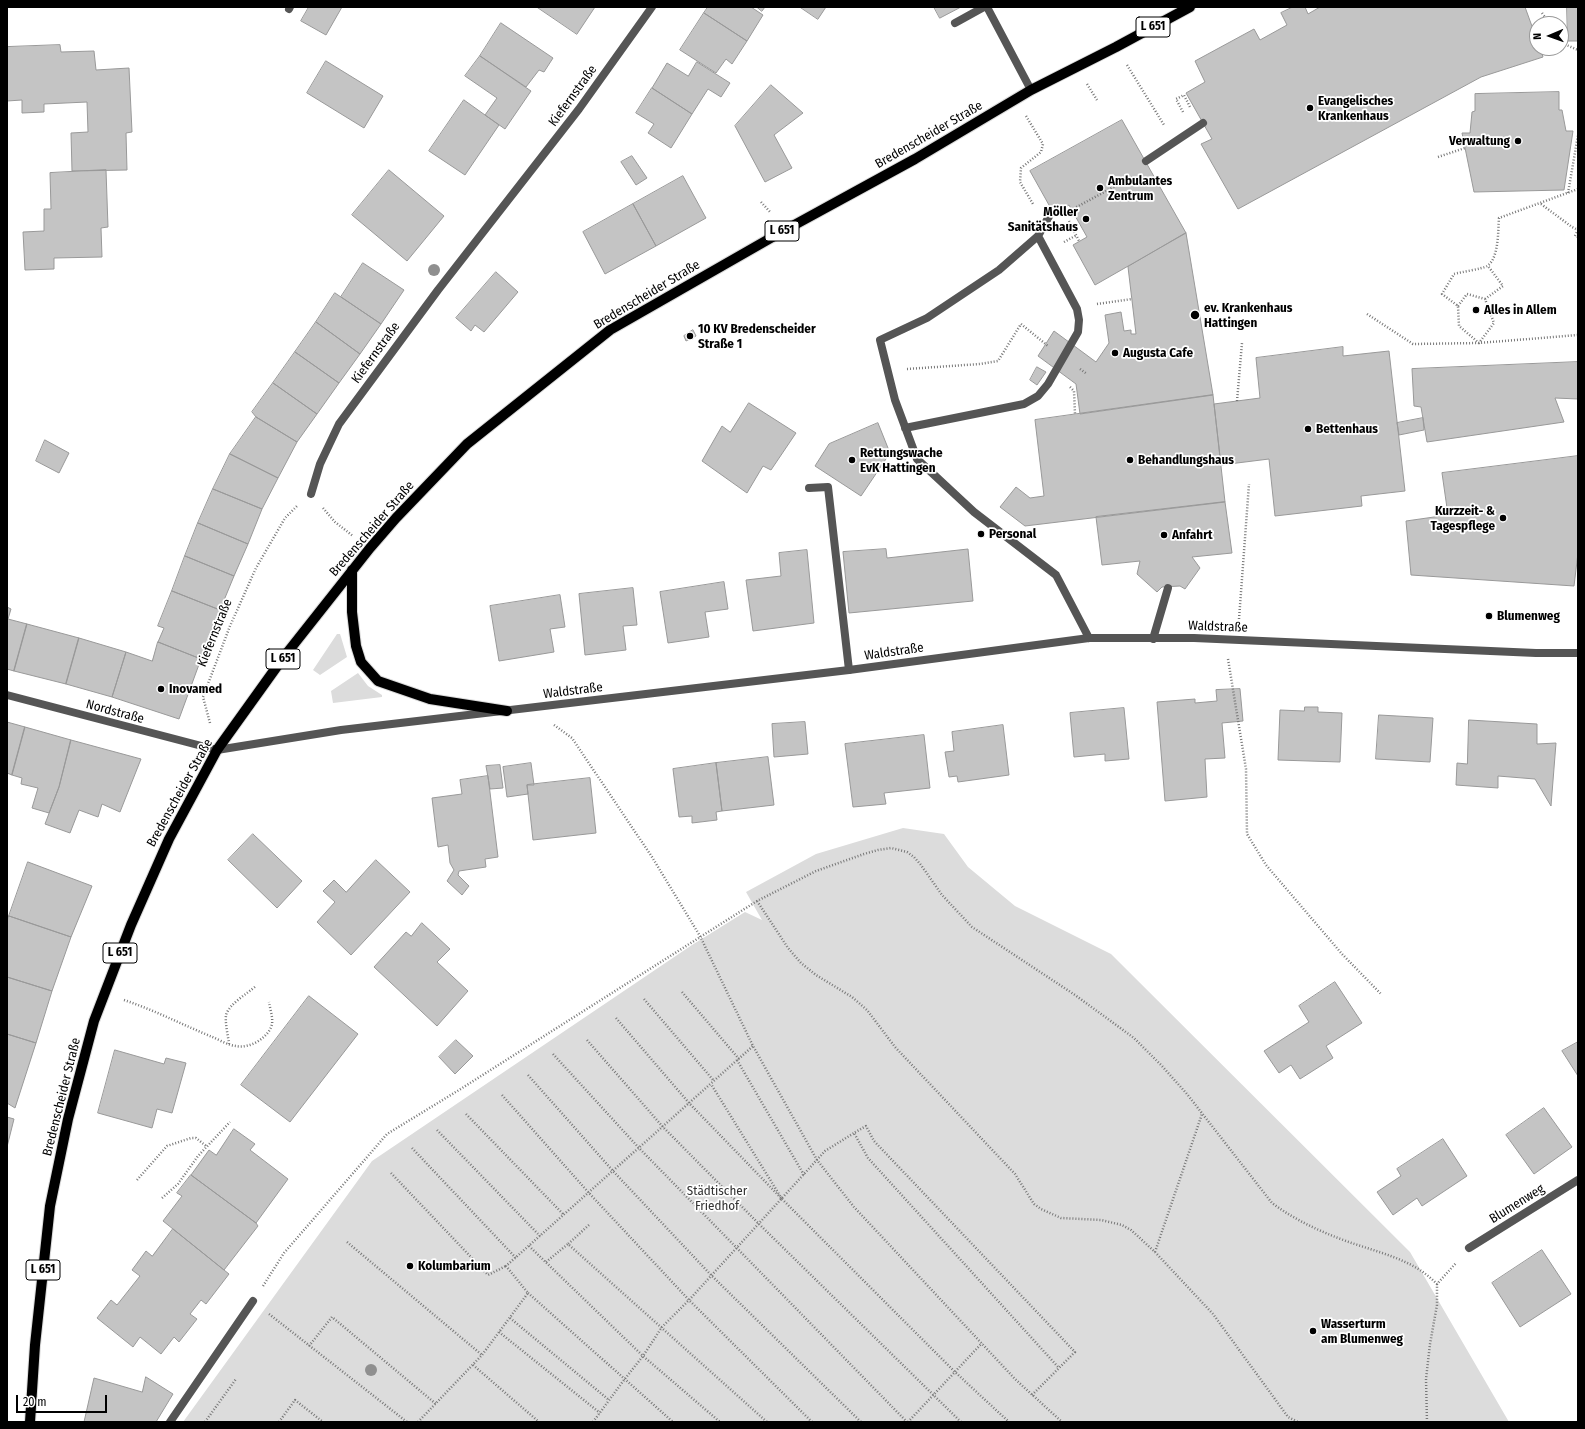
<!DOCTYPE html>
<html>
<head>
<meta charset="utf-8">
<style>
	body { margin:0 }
	#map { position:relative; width:1585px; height:1429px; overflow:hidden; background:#fff; font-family:"Fira Sans Condensed",sans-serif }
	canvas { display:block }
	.frame { position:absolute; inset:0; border:8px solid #000; pointer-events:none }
	.north { position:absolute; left:1529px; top:16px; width:40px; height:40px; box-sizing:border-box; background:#fff; border:1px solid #999; border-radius:50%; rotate:268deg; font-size:11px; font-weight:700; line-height:16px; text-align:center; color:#000 }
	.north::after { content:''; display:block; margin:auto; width:14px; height:18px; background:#000; clip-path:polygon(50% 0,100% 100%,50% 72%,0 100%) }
	.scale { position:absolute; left:16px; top:1395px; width:91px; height:18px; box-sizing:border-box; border:2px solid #000; border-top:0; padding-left:5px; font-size:12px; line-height:14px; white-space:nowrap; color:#000; -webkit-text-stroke:3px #fff; paint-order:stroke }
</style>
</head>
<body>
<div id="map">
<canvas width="1585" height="1429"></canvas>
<div class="frame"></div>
<div class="north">N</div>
<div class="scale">20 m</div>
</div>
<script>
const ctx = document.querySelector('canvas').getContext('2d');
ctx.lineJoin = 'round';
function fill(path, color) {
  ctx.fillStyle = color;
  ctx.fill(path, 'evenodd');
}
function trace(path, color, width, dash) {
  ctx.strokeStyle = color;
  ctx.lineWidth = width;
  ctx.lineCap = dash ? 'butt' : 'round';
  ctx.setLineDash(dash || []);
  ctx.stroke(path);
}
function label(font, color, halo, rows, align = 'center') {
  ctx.font = font + ' "Fira Sans Condensed",sans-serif';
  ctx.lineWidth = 3.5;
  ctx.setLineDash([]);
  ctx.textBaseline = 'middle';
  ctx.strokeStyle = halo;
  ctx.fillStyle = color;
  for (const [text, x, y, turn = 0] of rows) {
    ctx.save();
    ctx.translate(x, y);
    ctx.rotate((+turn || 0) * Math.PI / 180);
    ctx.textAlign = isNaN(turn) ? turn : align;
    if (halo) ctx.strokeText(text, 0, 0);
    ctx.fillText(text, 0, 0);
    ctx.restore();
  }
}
fill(new Path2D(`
	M337 634H340L341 637 347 657 320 675 313 670Z
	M358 673 368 686 382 695V697L333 703 331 691Z
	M903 828 944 834 968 867 1015 906 1111 954 1410 1252 1509 1422H183L372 1161 692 945 745 912 762 920 746 892 816 854Z`), '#dcdcdc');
const building = new Path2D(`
	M309 7H342L326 35 301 21Z
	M537 7H595L577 34Z
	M708 7H751L763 15 747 41 704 13Z
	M757 7H765L762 11Z
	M800 7H826L818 19Z
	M934 7H961L940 18Z
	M1293 7H1305L1308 14 1320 7H1525L1537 40V48H1540L1543 57 1481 77 1238 209 1201 144 1212 139 1186 93 1205 82 1195 61 1254 29 1260 40 1287 25 1281 13Z
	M1567 7H1578V41H1568Z
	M704 13 747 41 732 64 726 59 716 73 680 50Z
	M501 23 553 58 544 72 539 70 526 87 480 56Z
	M60 45 61 52 94 51 96 70 129 68 132 132 126 133 127 170 72 171 71 133 88 132 87 102 44 104V112L22 113V100L7 101V47Z
	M480 56 531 91 505 129 485 115 497 98 465 76Z
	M326 61 383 96 364 128 307 93Z
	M697 62 730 83 721 97 708 89 692 114 652 88 667 63 688 76Z
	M771 85 803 113 774 135 792 168 765 182 735 126Z
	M652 88 692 114 671 148 648 133 654 124 636 113Z
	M1559 92V110H1562L1566 131H1573L1564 190 1474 192 1462 133H1470L1472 112 1475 111V94Z
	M464 100 499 125 465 175 429 151Z
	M1122 120 1186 233 1095 285 1073 245 1087 237 1069 205 1054 214 1030 171Z
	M632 156 647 178 636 185 621 162Z
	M106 170 108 227 101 228 102 257 54 258V269L25 270 23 232 44 231V209H51L50 173Z
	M389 170 444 216 407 261 352 215Z
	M683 176 706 218 656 246 633 204Z
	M633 204 656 246 605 274 583 232Z
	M1186 233 1213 395 1080 414 1076 384 1038 356 1054 331 1096 362 1109 343 1105 315 1121 312 1124 331 1131 330V334H1136L1128 267Z
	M363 263 404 290 381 324 341 297Z
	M496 272 518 292 484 332 475 325 471 331 456 318Z
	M335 293 381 324 360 354 316 322Z
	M316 322 360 354 339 383 295 352Z
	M693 330 696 336 686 341 684 336Z
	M1343 347V356L1389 351 1405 491 1361 496 1362 506 1275 516 1269 459 1221 465 1214 404 1260 398 1256 358Z
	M295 352 339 383 317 414 273 383Z
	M1578 362V399L1555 398 1564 422 1427 442 1421 407 1414 406 1412 369Z
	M1037 367 1046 372 1037 385 1030 380Z
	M273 383 317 414 297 442 256 417 252 412Z
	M1213 395 1225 502 1025 526 1000 507 1016 487 1030 498 1044 496 1035 420Z
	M749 403 796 433 771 470 763 466 747 493 702 461 722 426 730 432Z
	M256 417 297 442 278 478 230 454Z
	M1423 418 1424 430 1399 435 1397 423Z
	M878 423 890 453 861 496 815 466 829 444Z
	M45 440 69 453 59 473 36 461Z
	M230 454 278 478 262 509 213 489Z
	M1578 456V553L1574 586 1411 575 1406 521 1448 515 1442 473Z
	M213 489 262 509 248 544 198 523Z
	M1225 502 1232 553 1192 557 1200 568 1185 589 1180 586 1162 587 1157 592 1137 574 1140 561 1102 565 1096 517Z
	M198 523 248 544 234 576 185 556Z
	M886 549 887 558 968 549 973 601 849 613 843 552Z
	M807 550 814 623 753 631 746 580 781 576 779 553Z
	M185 556 234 576 220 610 172 591Z
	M724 582 728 609 705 612 709 637 668 643 660 592Z
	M633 588 637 625 623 626 626 650 585 655 579 594Z
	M172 591 220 610 201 659 158 642 164 628 158 626Z
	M560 595 565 627 550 629 554 652 499 661 490 606Z
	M7 607 11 609 8 619 27 624 14 671 7 669Z
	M27 624 79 638 66 684 14 671Z
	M79 638 126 652 112 697 66 684Z
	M158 642 201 659 179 719 112 697 126 652 152 661Z
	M1240 689 1243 721 1222 723 1225 758 1205 759 1207 797 1165 801 1157 702 1195 699V703L1217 701 1216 690Z
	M1305 707H1318V712L1342 713 1340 762 1278 760 1280 710 1304 711Z
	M1124 708 1129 759 1105 761V754L1074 757 1070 713Z
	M1379 715 1433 718 1430 762 1376 759Z
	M1469 720 1537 724V744L1556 743 1551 806 1535 779 1498 776V788L1456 785 1457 763 1467 764Z
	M7 722 25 727 12 775 7 773Z
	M805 722 808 754 774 757 772 724Z
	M1003 725 1009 775 958 782 957 776 949 777 945 752 954 751 952 732Z
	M25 727 71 740 59 787 49 813 32 808 38 788 21 784 22 778 12 775Z
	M924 735 930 788 884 793 886 804 853 807 845 744Z
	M71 740 141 759 120 812 102 804 98 817 79 810 70 833 45 824 59 787Z
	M768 757 774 805 722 811 716 763Z
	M531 763 534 785H527L528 794 507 797 503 767Z
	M716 763 722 811 716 812 717 820 692 823V816L679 817 673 769Z
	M500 765 503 788 490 789 486 766Z
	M488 776 498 857 485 859 486 867 459 871 458 875 469 886 462 895 447 881 454 870 450 863 448 845 438 847 432 798 462 794 460 780Z
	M590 778 596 833 533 840 527 785Z
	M253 834 302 881 277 908 228 860Z
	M376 860 410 892 351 955 317 922 335 902 323 891 334 880 346 892Z
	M28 862 92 886 71 937 9 916Z
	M9 916 71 937 52 991 7 977V922Z
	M422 923 450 949 437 962 468 991 437 1026 374 967 406 932 411 936Z
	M7 977 52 991 36 1043 7 1034Z
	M1335 982 1362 1023 1326 1046 1333 1058 1300 1079 1291 1065 1279 1073 1264 1051 1309 1022 1299 1006Z
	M309 996 358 1034 290 1122 241 1085Z
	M7 1034 36 1043 15 1108 7 1103Z
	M456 1040 473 1056 455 1074 439 1057Z
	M1578 1042V1076L1562 1051Z
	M115 1050 164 1064 166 1058 186 1063 172 1113 157 1109 152 1128 98 1113Z
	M1544 1108 1572 1147 1534 1174 1506 1135Z
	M7 1117 14 1119 7 1147Z
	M234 1129 255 1144 250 1150 288 1179 256 1223 191 1175 209 1150 216 1155Z
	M1443 1139 1467 1176 1422 1206 1417 1198 1393 1215 1377 1192 1401 1176 1397 1169Z
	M191 1175 256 1223 258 1226 224 1270 163 1221 182 1196 177 1193Z
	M173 1229 229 1274 206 1304 201 1300 190 1314 197 1319 179 1342 174 1337 161 1354 140 1337 133 1347 97 1318 111 1300 117 1305 140 1276 132 1270 146 1251 152 1256Z
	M1542 1250 1571 1294 1520 1327 1492 1283Z
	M146 1377 173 1394 156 1422H84L94 1378 142 1392Z`);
fill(building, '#c4c4c4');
trace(building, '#999', 1);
const primary = new Path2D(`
	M352 570V612L356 646 361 662 378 681 430 699 507 711
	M30 1422 35 1345 50 1206 68 1119 94 1021 131 925 169 839 217 750 283 658 370 548 396 518 467 444 610 330 776 235 915 159 1031 90 1116 47 1190 7`);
trace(primary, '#dbdbdb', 12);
trace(new Path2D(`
	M1542 13 1550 24
	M1561 40 1564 44 1578 50
	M1127 65 1164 125
	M1087 84 1097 100
	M1183 112 1176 99 1184 95 1190 107
	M1026 116 1043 144 1041 152 1021 168 1020 182 1033 204
	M1438 157 1465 148
	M1568 193 1578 135
	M761 202 771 213
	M1541 204 1572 227 1578 230 1575 236 1578 237
	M1071 210 1134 176
	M1069 221 1079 241
	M1064 242 1077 235
	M1485 299 1503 286 1488 266
	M1097 304 1132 299
	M1458 306 1467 294 1485 299 1494 323 1479 343 1459 326 1458 306 1442 294 1454 274C1461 272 1482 269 1487 266 1499 259 1498 230 1499 218L1578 189
	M1367 314 1413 344 1479 343 1578 335
	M907 369 980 364 998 361 1021 324 1048 346
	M1080 369 1087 374
	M1070 387 1074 391 1075 414
	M1237 401 1242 343
	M323 508 335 522 353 536
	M1239 619 1249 484
	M1228 659 1246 769 1247 834 1266 865 1342 954 1381 994
	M210 723 203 697 230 626 256 568 285 518 297 506
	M554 725 572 738 652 857 700 936 753 1046 817 1160 854 1207 1015 1379 1062 1422
	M757 901 788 948 801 963 816 975 852 997 867 1010 895 1047 1015 1174 1034 1204 1041 1209 1061 1218 1101 1220 1122 1225 1131 1230 1155 1252 1213 1314 1288 1417 1298 1422
	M682 992 739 1059
	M644 999 714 1081
	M124 1000C154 1010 181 1024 210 1036 218 1039 227 1045 236 1046 249 1049 269 1038 272 1024 273 1017 270 1009 269 1002
	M616 1018 689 1103 782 1199 711 1084
	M587 1040 663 1127 759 1224 961 1422
	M229 1044C228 1035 225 1024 226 1015 229 1004 248 993 256 986
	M553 1054 639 1148 907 1422
	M737 1060 804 1175
	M528 1075 613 1171 711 1275 861 1422
	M502 1095 589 1193 689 1300 812 1422
	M466 1114 564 1215
	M437 1130 540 1236
	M412 1148 516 1258
	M391 1173 488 1275 506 1266
	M137 1180 167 1146 191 1138H196L206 1146
	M162 1198 178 1184 198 1156 230 1122
	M782 1199 955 1372 1009 1422
	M589 1225 568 1244 767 1422
	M347 1242 482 1355
	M529 1246 643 1356 720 1422
	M1155 1252 1202 1114
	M546 1262 568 1244
	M263 1286 284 1253 387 1134 459 1090 757 901 816 871 864 854 878 850 891 848 907 852 914 857 921 865 942 895 972 927 1075 995 1134 1038 1162 1066 1187 1094 1272 1203C1295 1220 1319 1231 1346 1241 1371 1250 1398 1256 1420 1270 1426 1274 1432 1279 1437 1284L1456 1263
	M528 1293 673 1422
	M269 1314 407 1422
	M510 1318 609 1400
	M499 1332 600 1413
	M309 1346 332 1317 436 1404
	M473 1365 539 1422
	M1032 1395 1075 1352 874 1141 866 1126 854 1133 868 1158 1059 1368
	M205 1422 236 1379
	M279 1422 295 1400 323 1422
	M418 1422 482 1355 528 1293 506 1266 753 1046
	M593 1422 624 1380 643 1356 662 1327 689 1300 825 1151 854 1133
	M908 1422 982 1343
	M1427 1422 1426 1379 1430 1344 1437 1305V1284`), '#777', 2.5, [1, 2]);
trace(new Path2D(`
	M987 7 1031 90
	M289 9 290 7
	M955 23 984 7
	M1146 161 1203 123
	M1052 211 1038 236 999 270 927 318 880 340 895 400 917 459 974 512 1056 575 1089 638
	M905 428 1024 404 1038 396 1048 384 1078 332 1079 320 1077 309 1038 236
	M809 488 828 487 849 670
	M1153 639 1168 588`), '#555', 8);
trace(new Path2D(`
	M311 494 320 464 339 424 438 290 579 109 652 7
	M7 695 217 750 341 730 849 670 1089 638H1194L1536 653H1578
	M1469 1248 1578 1180
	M170 1422 253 1301`), '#555', 8);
trace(primary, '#000', 10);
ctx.fillStyle = '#8f8f8f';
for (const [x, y] of [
	[434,270],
	[371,1370]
]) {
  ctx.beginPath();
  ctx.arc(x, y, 6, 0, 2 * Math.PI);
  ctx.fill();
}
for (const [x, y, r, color] of [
	[1310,108,4,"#000"],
	[1518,141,4,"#000"],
	[1100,188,4,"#000"],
	[1086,219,4,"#000"],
	[1476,310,4,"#000"],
	[1195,315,5,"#000"],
	[690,336,4,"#000"],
	[1115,353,4,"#000"],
	[1308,429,4,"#000"],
	[852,460,4,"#000"],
	[1130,460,4,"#000"],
	[1503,518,4,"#000"],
	[981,534,4,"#000"],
	[1164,535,4,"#000"],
	[1489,616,4,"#000"],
	[161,689,4,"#000"],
	[410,1266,4,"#000"],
	[1313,1331,4,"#000"]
]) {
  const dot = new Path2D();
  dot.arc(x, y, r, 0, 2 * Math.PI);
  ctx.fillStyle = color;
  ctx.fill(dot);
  trace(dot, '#fff', 1.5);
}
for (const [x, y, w] of [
	[1153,27,34],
	[782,231,34],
	[283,659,34],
	[120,953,34],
	[43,1270,34]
]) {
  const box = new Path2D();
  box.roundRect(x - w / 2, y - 10, w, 20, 3);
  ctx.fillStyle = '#fff';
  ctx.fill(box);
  trace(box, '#000', 1);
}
label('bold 12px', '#000', null, [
	["L 651",1153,27],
	["L 651",782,231],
	["L 651",283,659],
	["L 651",120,953],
	["L 651",43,1270]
]);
label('13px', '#000', '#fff', [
	["Kiefernstraße",573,96,-54],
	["Bredenscheider Straße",929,135,-30],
	["Bredenscheider Straße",647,295,-31],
	["Kiefernstraße",376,353,-54],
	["Bredenscheider Straße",372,529,-49],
	["Waldstraße",1218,627,2],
	["Kiefernstraße",215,633,-68],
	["Waldstraße",894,652,-8],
	["Waldstraße",573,691,-7],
	["Nordstraße",115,712,15],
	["Bredenscheider Straße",180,793,-61],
	["Bredenscheider Straße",62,1097,-76],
	["Blumenweg",1517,1204,-32]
]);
label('bold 13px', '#000', '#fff', [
	["Evangelisches",1318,101],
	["Krankenhaus",1318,116],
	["Verwaltung",1510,141,"right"],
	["Ambulantes",1108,181],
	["Zentrum",1108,196],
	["Möller",1078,212,"right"],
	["Sanitätshaus",1078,227,"right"],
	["ev. Krankenhaus",1204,308],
	["Hattingen",1204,323],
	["Alles in Allem",1484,310],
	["10 KV Bredenscheider",698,329],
	["Straße 1",698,344],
	["Augusta Cafe",1123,353],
	["Bettenhaus",1316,429],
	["Rettungswache",860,453],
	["EvK Hattingen",860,468],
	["Behandlungshaus",1138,460],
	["Kurzzeit- &",1495,511,"right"],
	["Tagespflege",1495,526,"right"],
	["Personal",989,534],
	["Anfahrt",1172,535],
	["Blumenweg",1497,616],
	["Inovamed",169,689],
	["Kolumbarium",418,1266],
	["Wasserturm",1321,1324],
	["am Blumenweg",1321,1339]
], 'left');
label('13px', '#333', '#fff', [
	["Städtischer",717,1191],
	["Friedhof",717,1206]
]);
</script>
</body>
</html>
